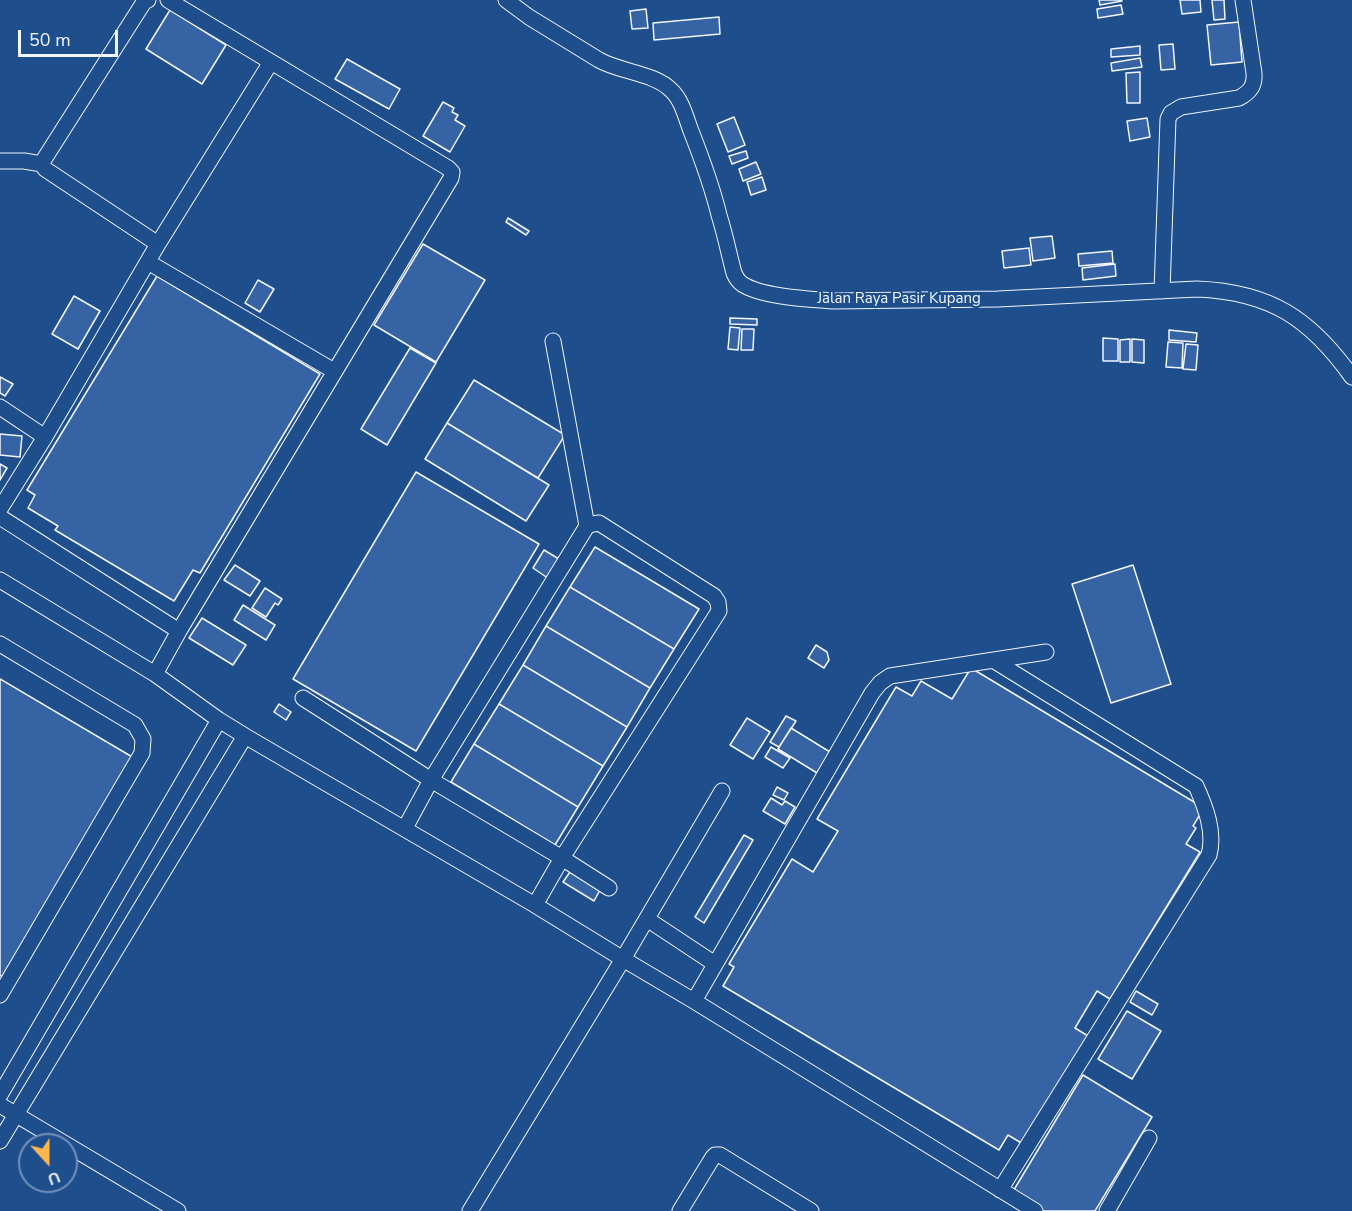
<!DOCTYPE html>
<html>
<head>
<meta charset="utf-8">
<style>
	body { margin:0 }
	#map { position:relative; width:1352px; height:1211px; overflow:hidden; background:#1f4e8c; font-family:"Nunito Sans",sans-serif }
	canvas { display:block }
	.north { position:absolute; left:18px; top:1133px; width:60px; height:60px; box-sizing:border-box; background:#1f4e8c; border:2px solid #7391ba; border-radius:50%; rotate:159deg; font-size:16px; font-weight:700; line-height:24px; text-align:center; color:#f2f6ff }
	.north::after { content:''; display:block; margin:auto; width:21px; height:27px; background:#ffb74d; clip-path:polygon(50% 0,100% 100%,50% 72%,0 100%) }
	.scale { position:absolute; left:18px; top:30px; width:100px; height:27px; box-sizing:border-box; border:3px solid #f2f6ff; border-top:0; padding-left:8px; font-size:18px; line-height:21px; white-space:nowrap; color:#f2f6ff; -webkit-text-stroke:4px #1f4e8c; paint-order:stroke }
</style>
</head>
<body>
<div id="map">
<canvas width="1352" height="1211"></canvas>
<div class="north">U</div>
<div class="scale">50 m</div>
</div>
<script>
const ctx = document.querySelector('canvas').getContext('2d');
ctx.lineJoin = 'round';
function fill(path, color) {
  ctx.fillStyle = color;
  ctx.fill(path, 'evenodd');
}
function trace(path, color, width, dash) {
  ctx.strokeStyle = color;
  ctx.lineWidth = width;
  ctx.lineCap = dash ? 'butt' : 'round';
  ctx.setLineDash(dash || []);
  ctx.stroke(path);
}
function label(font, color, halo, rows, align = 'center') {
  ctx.font = font + ' "Nunito Sans",sans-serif';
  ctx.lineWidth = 4.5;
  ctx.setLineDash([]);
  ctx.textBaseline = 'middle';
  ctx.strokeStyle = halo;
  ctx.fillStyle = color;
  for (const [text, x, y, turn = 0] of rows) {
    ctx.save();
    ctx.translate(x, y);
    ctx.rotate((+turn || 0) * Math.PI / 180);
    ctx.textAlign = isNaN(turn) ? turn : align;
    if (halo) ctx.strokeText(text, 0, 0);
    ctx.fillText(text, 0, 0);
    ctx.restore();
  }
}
const building = new Path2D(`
	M1099 0H1121L1122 1 1100 5Z
	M1180 0H1200L1201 12 1182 14Z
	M1212 0H1224L1225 19 1214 20Z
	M1121 5 1123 14 1098 18 1097 9Z
	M646 9 648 28 632 29 630 11Z
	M170 10 226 45 202 84 146 49Z
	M719 17 720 34 654 40 653 23Z
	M1239 22 1242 62 1211 65 1207 25Z
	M1173 44 1175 69 1161 70 1159 45Z
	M1140 46V55L1111 57V49Z
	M1140 58 1142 67 1112 71 1111 63Z
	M347 59 400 89 389 109 335 79Z
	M1140 72V103H1127L1126 73Z
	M443 102 454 108 452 112 458 115 455 120 465 126 450 152 423 136Z
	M734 117 745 145 728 152 717 124Z
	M1147 118 1150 137 1130 141 1127 121Z
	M746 151 748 158 732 164 729 156Z
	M756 162 761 174 743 181 739 169Z
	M762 177 766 190 751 195 747 182Z
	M508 218 529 231 526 235 506 222Z
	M1052 236 1055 258 1033 261 1030 238Z
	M423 244 485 280 436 362 374 325Z
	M1029 248 1031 265 1004 268 1002 251Z
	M1112 251 1113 263 1079 266 1078 254Z
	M1115 264 1116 276 1083 280 1082 268Z
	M157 276 320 374 200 573 193 570 174 601 55 530 58 526 28 508 35 495 27 490Z
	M258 280 274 289 260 312 245 303Z
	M74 296 100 311 78 349 52 334Z
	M730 318 757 319V325L730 324Z
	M730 327 740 328 738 350 728 349Z
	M742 329H754L753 350H741Z
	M1169 330 1197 333 1196 342 1169 340Z
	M1103 338 1118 339V361H1103Z
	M1130 339V362H1120V340Z
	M1132 339 1144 340V363L1132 362Z
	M1168 342 1183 343 1182 368 1166 367Z
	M1186 344 1198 345 1196 370 1183 369Z
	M410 348 436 363 387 445 361 429Z
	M0 377 13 384 5 396 0 393Z
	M474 380 565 435 538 478 447 423Z
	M447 423 549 485 526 521 425 459Z
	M0 434 22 436 20 457 0 455Z
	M0 464 7 468 0 480Z
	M416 472 539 544 416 751 293 679Z
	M595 547 699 609 674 649 570 587Z
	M544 550 564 562 552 581 533 568Z
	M235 565 260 581 250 596 224 580Z
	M1133 565 1171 684 1111 703 1072 584Z
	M570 587 674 649 650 688 546 626Z
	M265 588 282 599 278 605 275 603 266 617 252 608Z
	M243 605 275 625 266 640 234 620Z
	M202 618 246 645 233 665 189 638Z
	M546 626 650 688 627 727 523 665Z
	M816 645 827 652 829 660 824 668 808 658Z
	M523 665 627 727 603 766 499 704Z
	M971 668 1204 808 1193 826 1196 828 1186 844 1200 852 1110 999 1097 991 1075 1028 1088 1036 1023 1144 1008 1135 999 1150 723 986 734 967 729 964 792 859 813 872 838 831 817 819 896 687 912 696 921 681 952 699Z
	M0 679 134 758 2 977 0 975Z
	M279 704 291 712 286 720 274 712Z
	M499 704 603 766 578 807 474 744Z
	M786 716 796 721 779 747 770 742Z
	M747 718 770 732 753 759 730 745Z
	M791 728 830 752 817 773 778 749Z
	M474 744 578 807 555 845 451 782Z
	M771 747 790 758 783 768 765 757Z
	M777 787 788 793 784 800 773 795Z
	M771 798 782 805 785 801 795 807 785 824 763 811Z
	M744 835 753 840 704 923 695 917Z
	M570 872 600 890 594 901 563 882Z
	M1136 991 1158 1004 1152 1015 1130 1002Z
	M1127 1011 1161 1031 1132 1079 1098 1059Z
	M1083 1075 1152 1117 1095 1211H1043L1012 1193Z`);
fill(building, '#3563a3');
trace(building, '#f2f6ff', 1.5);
const minor = new Path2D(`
	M148 0 144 2 43 161 42 164 45 169 158 244
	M506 0 529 17 599 60C620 72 654 73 671 90 682 100 686 118 691 131 702 159 712 186 719 215 725 234 729 254 734 273 736 278 738 281 742 284 762 297 809 299 833 301L998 299 1197 289C1270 292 1310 318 1352 377
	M0 161H24L42 164
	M148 262 334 371
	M1162 291 1168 119 1171 113 1181 107 1239 98C1250 92 1255 86 1254 73L1243 0
	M0 407 45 437
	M0 509 45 437 158 244 271 62
	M0 517 179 631
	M0 580 155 674 219 720 245 736 535 905 623 959 694 1001 1035 1211
	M0 644 135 725 143 739 142 753 0 995
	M993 660 1196 786C1206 808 1215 832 1209 855L1000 1190
	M155 674 179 631 451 178 452 172 448 168 168 0
	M303 698 431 780 562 858 609 888
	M405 828 431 780 587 526 553 341
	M535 905 562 858 719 611 718 602 714 596 599 523 593 524 587 526
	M647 919 715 964
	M694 1001 872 693 880 683 890 676 1046 652
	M0 1095 219 720
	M0 1105 178 1211
	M0 1141 245 736
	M470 1211 623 959 722 791
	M680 1211 713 1157 715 1155H720L811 1211
	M1107 1211 1149 1138`);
trace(minor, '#f2f6ff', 17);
trace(minor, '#1f4e8c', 15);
label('15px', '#f2f6ff', '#1f4e8c', [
	["Jalan Raya Pasir Kupang",899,299]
]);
</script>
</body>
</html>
